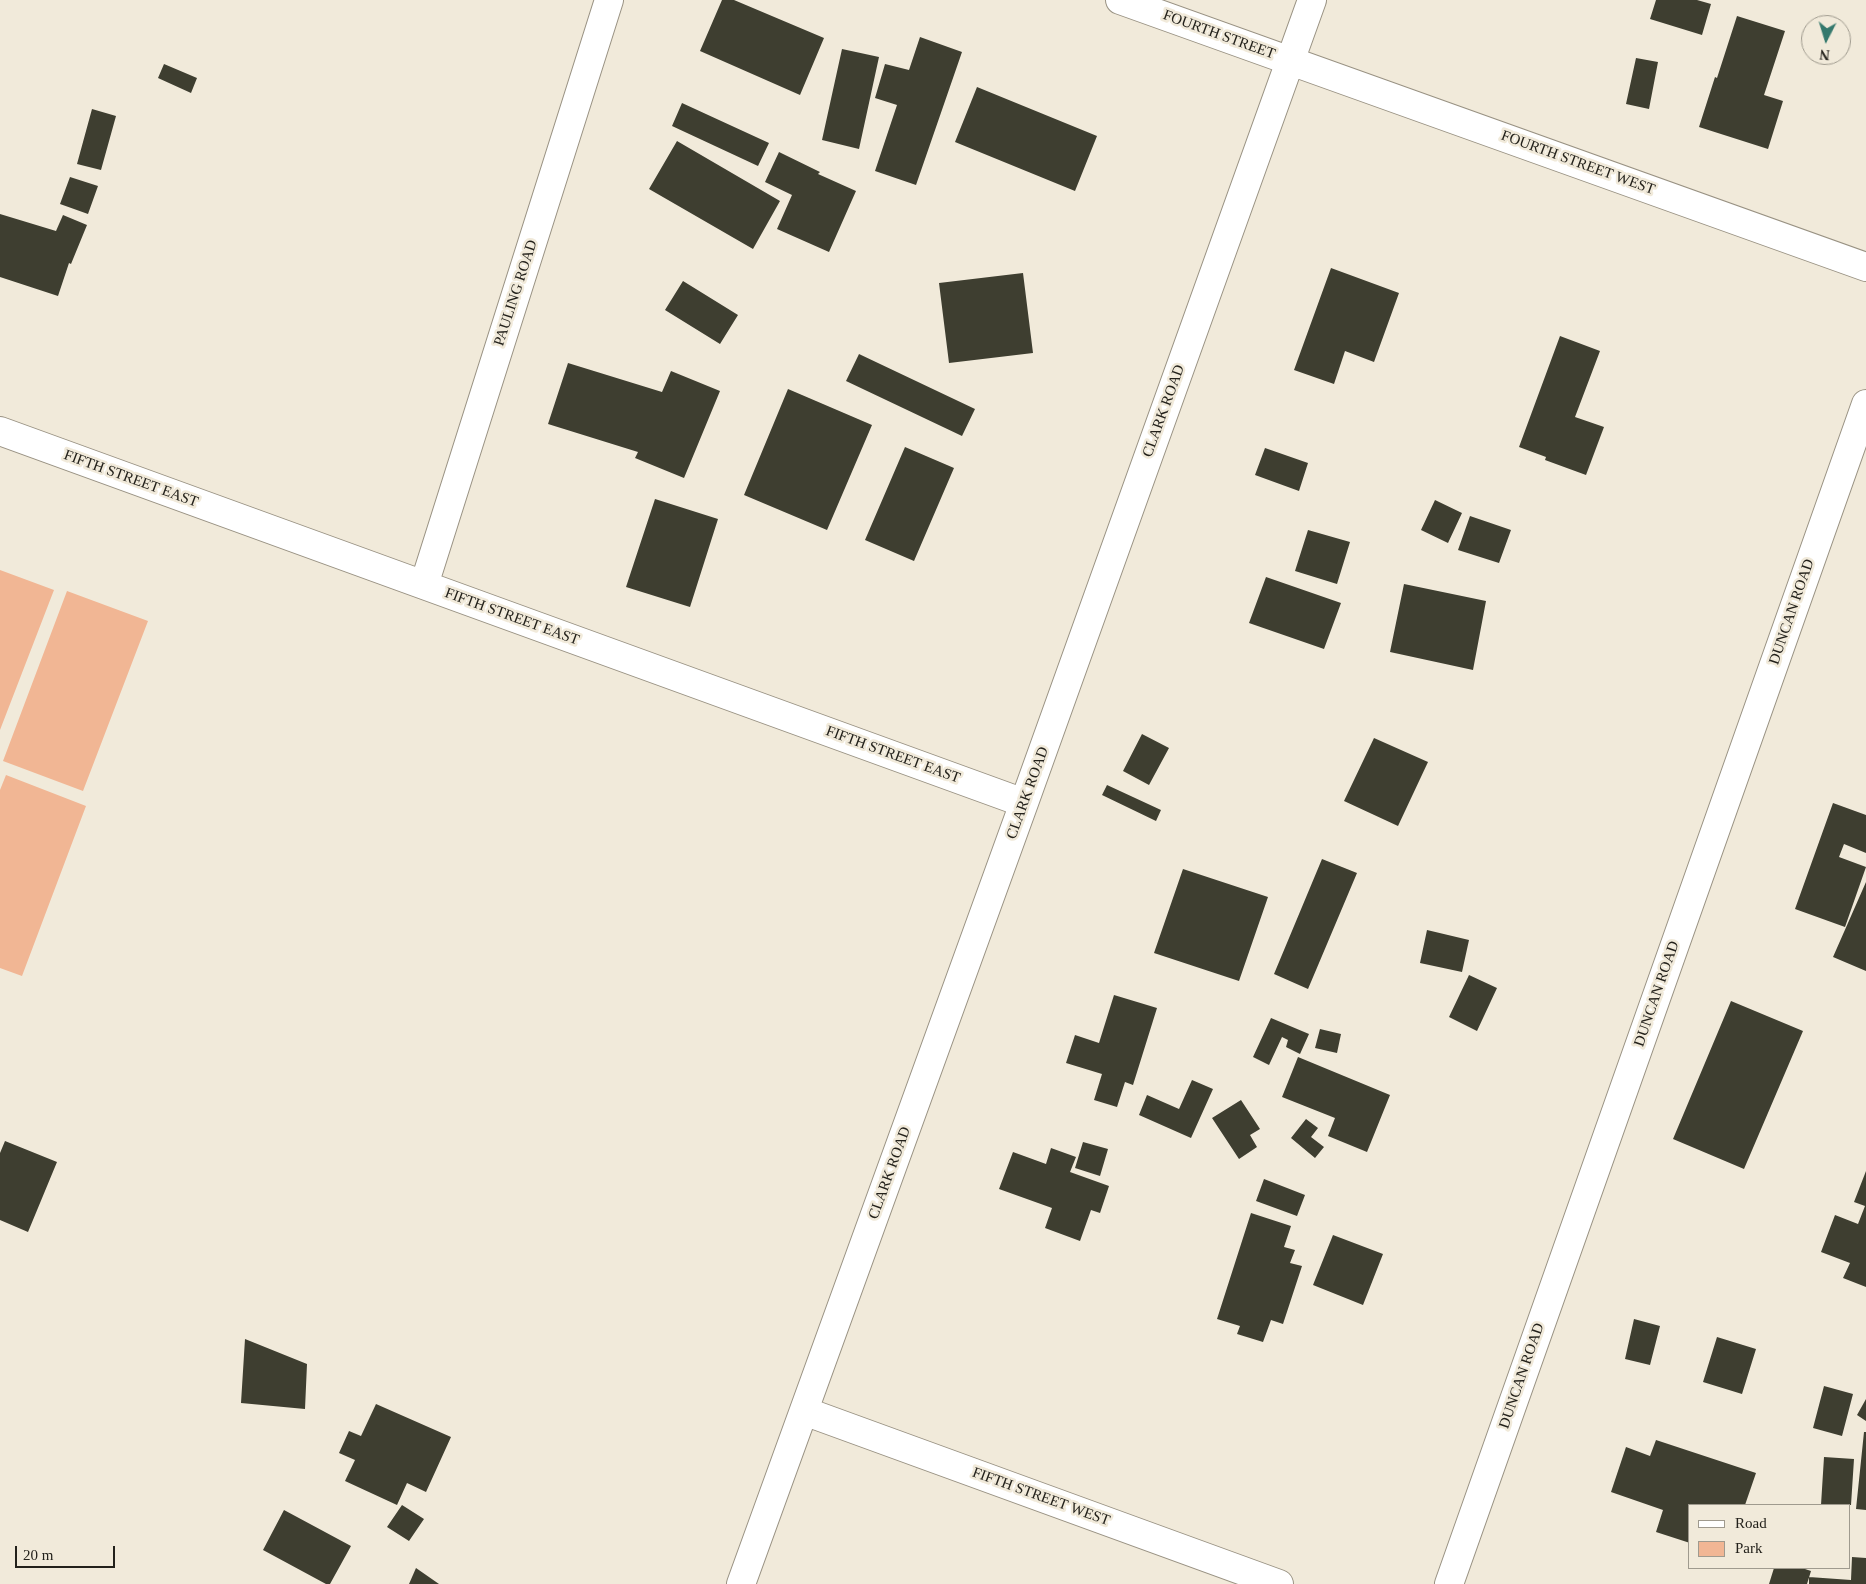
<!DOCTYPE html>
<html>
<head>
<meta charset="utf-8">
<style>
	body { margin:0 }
	#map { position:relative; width:1866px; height:1584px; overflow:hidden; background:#f1eada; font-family:Georgia,serif }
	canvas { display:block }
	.legend { position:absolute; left:1688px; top:1504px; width:162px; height:65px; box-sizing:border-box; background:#f1eada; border:1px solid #9f9a8e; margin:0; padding:6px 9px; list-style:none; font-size:15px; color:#23211b }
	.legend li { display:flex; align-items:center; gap:10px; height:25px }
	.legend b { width:25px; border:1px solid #9f9a8e }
	.north { position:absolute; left:1801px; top:15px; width:50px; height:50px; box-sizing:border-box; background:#f1eada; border:1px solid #9f9a8e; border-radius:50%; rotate:185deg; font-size:14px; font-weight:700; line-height:20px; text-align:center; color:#23211b }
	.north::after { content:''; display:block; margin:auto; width:18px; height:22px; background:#35796d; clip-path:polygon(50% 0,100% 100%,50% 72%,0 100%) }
	.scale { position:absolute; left:15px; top:1546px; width:100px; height:22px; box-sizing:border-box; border:2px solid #23211b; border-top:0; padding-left:6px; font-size:15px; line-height:18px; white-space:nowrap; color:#23211b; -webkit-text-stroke:4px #f1eada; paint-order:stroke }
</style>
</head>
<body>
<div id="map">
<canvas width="1866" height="1584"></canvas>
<ul class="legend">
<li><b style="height:6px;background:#fff"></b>Road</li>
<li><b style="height:14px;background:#f1b694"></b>Park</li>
</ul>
<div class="north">N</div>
<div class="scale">20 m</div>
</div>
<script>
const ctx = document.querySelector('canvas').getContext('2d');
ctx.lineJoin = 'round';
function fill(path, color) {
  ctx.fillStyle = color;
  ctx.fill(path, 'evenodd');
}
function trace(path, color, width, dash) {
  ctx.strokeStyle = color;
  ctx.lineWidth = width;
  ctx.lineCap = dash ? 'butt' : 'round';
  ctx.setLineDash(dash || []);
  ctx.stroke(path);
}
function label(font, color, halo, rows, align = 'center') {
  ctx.font = font + ' Georgia,serif';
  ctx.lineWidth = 5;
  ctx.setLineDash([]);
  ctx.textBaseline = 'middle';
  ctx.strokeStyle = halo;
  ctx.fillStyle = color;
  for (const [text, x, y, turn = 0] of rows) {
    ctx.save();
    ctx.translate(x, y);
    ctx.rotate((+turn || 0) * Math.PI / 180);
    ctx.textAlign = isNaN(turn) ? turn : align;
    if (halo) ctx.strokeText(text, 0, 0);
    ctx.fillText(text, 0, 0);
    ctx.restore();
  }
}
fill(new Path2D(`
	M0 570 54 590 0 730Z
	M67 591 148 621 83 791 3 761Z
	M6 775 86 806 22 976 0 968V790Z`), '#f1b694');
fill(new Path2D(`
	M722 0H734L824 38 800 95 700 51Z
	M1656 0H1697L1711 4 1702 35 1650 19Z
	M1737 16 1785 31 1764 95 1783 101 1768 149 1699 127 1715 77 1717 78Z
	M920 37 962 52 916 185 875 171 897 105 875 98 885 64 909 70Z
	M842 49 879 57 859 149 822 140Z
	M1636 58 1658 62 1649 109 1626 104Z
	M164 64 197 78 191 93 158 78Z
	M977 87 1097 136 1075 191 955 142Z
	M682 103 769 143 758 166 672 126Z
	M92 109 116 116 101 170 77 164Z
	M677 141 780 201 753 249 649 189Z
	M779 152 820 172 818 174 856 191 829 252 777 229 792 195 765 182Z
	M70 177 98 186 88 214 60 204Z
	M0 214 56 231 63 215 87 225 71 264 69 263 58 296 0 277Z
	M1331 268 1399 293 1374 362 1345 351 1334 384 1294 370Z
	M1023 273 1033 353 949 363 939 283Z
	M683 281 738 315 720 344 665 310Z
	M1560 336 1600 351 1575 417 1604 427 1586 475 1545 460 1546 457 1519 447Z
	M859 354 975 409 962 436 846 381Z
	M568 363 662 392 671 371 720 391 684 478 635 458 638 452 548 424Z
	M788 389 872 425 827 530 744 495Z
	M905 447 954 468 914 561 865 540Z
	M1265 448 1308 463 1299 491 1255 475Z
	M655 499 718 519 690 607 626 587Z
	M1435 500 1462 513 1448 543 1421 530Z
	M1470 516 1511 530 1499 563 1458 550Z
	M1308 530 1350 542 1337 584 1295 571Z
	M1266 577 1341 603 1324 649 1249 623Z
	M1404 584 1486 601 1473 670 1390 652Z
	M1142 734 1169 748 1149 785 1123 771Z
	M1374 738 1428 762 1398 826 1344 801Z
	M1107 785 1161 810 1156 821 1102 795Z
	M1833 803 1866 815V853L1844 844 1839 857 1866 867 1845 927 1795 909Z
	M1322 859 1357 873 1308 989 1274 974Z
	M1183 869 1268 897 1239 981 1154 953Z
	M1866 882V971L1833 957Z
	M1427 930 1469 940 1462 972 1420 963Z
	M1469 975 1497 988 1477 1031 1449 1017Z
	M1114 995 1157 1008 1133 1085 1125 1082 1117 1107 1094 1100 1102 1074 1066 1063 1075 1035 1099 1043Z
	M1731 1001 1803 1031 1744 1169 1673 1139Z
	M1271 1018 1309 1034 1300 1054 1286 1047 1288 1040 1282 1037 1269 1065 1253 1057Z
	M1320 1029 1341 1034 1337 1053 1315 1048Z
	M1298 1057 1390 1095 1367 1152 1328 1136 1335 1118 1282 1097Z
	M1192 1080 1213 1089 1191 1138 1139 1115 1147 1095 1179 1109Z
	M1241 1100 1260 1129 1250 1135 1257 1147 1239 1159 1212 1118Z
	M1306 1119 1318 1128 1311 1137 1324 1147 1315 1158 1291 1138Z
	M5 1141 57 1162 28 1232 0 1220V1153Z
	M1083 1142 1108 1149 1100 1176 1075 1168Z
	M1051 1148 1076 1157 1070 1172 1109 1186 1100 1213 1091 1210 1080 1241 1045 1228 1052 1208 999 1189 1013 1152 1046 1164Z
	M1866 1171V1287L1843 1278 1850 1263 1821 1252 1835 1215 1858 1224 1865 1206 1854 1202Z
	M1264 1179 1305 1195 1297 1216 1256 1201Z
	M1251 1213 1291 1226 1284 1247 1295 1250 1290 1263 1302 1266 1283 1324 1271 1320 1263 1342 1237 1334 1240 1326 1217 1319Z
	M1333 1235 1383 1254 1363 1305 1313 1285Z
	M1634 1319 1660 1326 1650 1365 1625 1359Z
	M1717 1337 1756 1349 1742 1394 1703 1382Z
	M245 1339 307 1364 305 1409 241 1403Z
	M1824 1386 1853 1394 1842 1436 1813 1428Z
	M1866 1399V1421L1857 1415Z
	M376 1404 451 1437 426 1492 407 1483 397 1505 345 1481 355 1460 339 1453 349 1431 361 1436Z
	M1864 1432H1866V1510L1856 1509Z
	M1656 1440 1756 1473 1745 1505H1690V1543L1656 1532 1663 1510 1611 1492 1626 1447 1650 1456Z
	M1824 1457 1854 1459 1851 1505H1821Z
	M402 1505 424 1519 409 1541 387 1527Z
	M284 1510 351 1546 330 1584H326L263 1550Z
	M1852 1557 1866 1558V1584H1809V1577L1851 1580Z
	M416 1568 439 1584H409Z
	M1774 1568H1802L1811 1571 1807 1584H1769Z`), '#3e3e30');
const minor = new Path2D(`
	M1120 0 1866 267
	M0 431 1024 803
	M424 585 609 0
	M804 1411 1279 1584
	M741 1584 1024 803 1312 0
	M1449 1584 1866 404`);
trace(minor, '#999283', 30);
trace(minor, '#fff', 28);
label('15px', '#23211b', '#f1eada', [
	["FOURTH STREET",1219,35,20],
	["FOURTH STREET WEST",1578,163,20],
	["PAULING ROAD",516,293,-72],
	["CLARK ROAD",1164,411,-70],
	["FIFTH STREET EAST",131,479,20],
	["DUNCAN ROAD",1792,612,-71],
	["FIFTH STREET EAST",512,617,20],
	["FIFTH STREET EAST",893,755,20],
	["CLARK ROAD",1028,793,-70],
	["DUNCAN ROAD",1657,994,-71],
	["CLARK ROAD",890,1173,-70],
	["DUNCAN ROAD",1522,1376,-71],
	["FIFTH STREET WEST",1041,1497,20]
]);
</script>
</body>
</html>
